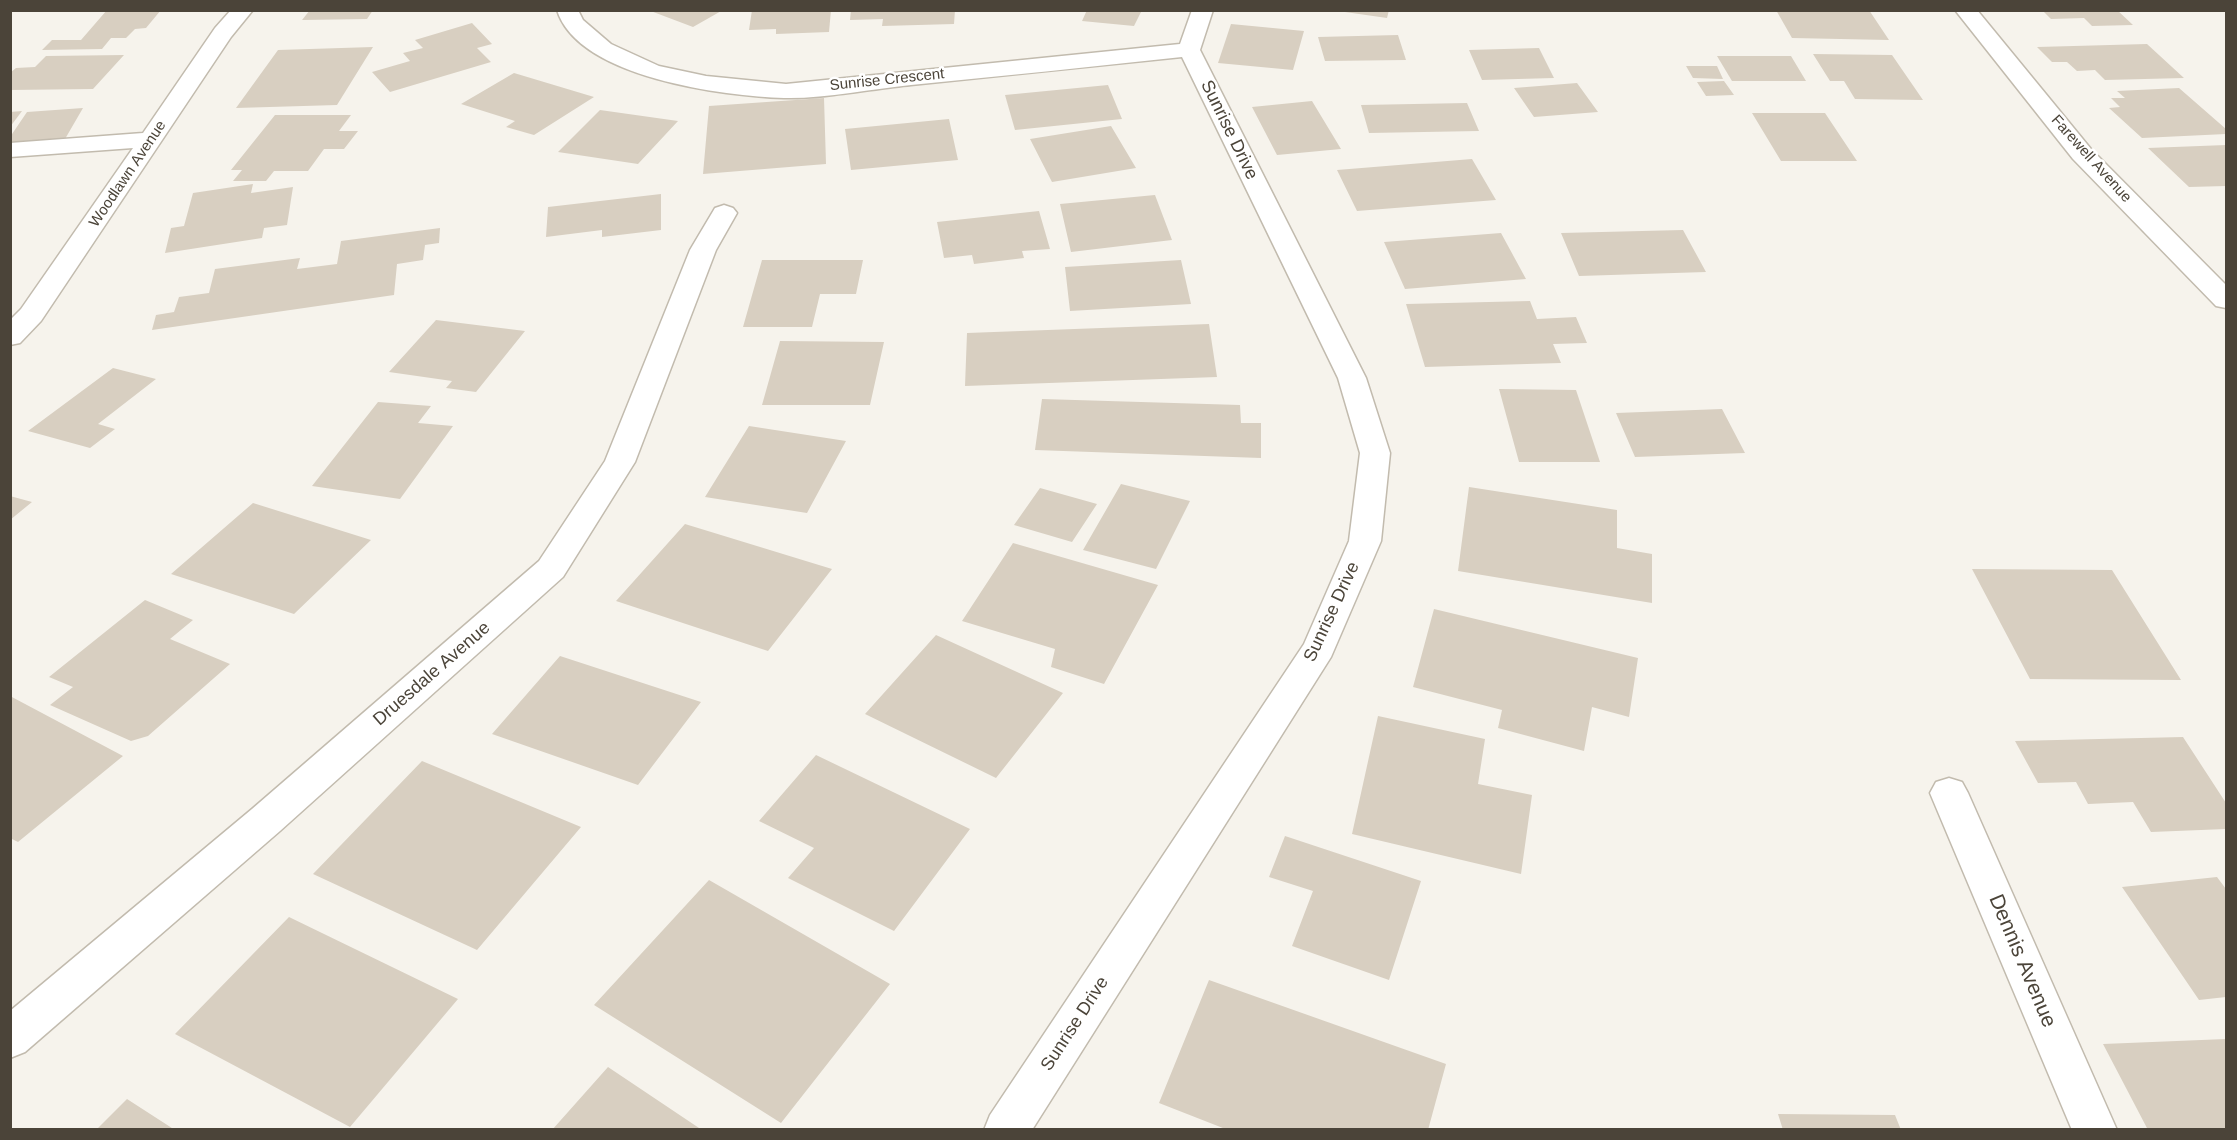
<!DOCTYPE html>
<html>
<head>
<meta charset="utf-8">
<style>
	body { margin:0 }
	#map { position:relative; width:2237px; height:1140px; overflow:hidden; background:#f6f3ec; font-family:Helvetica,sans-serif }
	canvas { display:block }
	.frame { position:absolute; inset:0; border:12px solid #4b4439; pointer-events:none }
</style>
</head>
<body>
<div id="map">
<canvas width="2237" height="1140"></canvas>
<div class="frame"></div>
</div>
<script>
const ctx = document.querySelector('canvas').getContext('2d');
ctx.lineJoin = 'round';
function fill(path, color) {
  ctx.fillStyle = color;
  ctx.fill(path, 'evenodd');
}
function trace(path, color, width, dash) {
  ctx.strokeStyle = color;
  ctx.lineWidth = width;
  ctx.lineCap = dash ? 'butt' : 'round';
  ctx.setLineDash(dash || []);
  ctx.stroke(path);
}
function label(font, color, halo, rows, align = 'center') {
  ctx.font = font + ' Helvetica,sans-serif';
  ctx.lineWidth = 5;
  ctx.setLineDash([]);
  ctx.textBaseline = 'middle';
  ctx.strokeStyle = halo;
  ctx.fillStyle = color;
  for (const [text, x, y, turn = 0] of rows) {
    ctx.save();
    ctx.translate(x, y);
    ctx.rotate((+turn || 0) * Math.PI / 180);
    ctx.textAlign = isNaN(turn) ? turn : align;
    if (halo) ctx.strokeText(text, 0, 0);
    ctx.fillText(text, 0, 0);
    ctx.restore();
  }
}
fill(new Path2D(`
	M107 10H161L146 28 135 29 126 38H111L102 49 42 50 52 40H81Z
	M310 10H373L367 19 302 20Z
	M648 10H723L693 27Z
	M752 10H831L829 32 776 34V29L749 30Z
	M851 10H955L954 24 882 26 883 19 850 20Z
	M1087 10H1142L1134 26 1082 21Z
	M1331 10H1389L1387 18Z
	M1776 10H1869L1889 40 1792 38Z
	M2042 10H2117L2133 25 2092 26 2084 18 2051 19Z
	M472 23 492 44 477 48 491 62 390 92 372 72 410 61 403 53 423 48 415 40Z
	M1231 24 1304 31 1293 70 1218 63Z
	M1398 35 1406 60 1325 61 1318 37Z
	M2147 44 2184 78 2105 80 2095 70 2077 71 2067 62H2052L2037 47Z
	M373 47 337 105 236 108 278 50Z
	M1539 48 1554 78 1482 80 1469 50Z
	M1813 54 1892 55 1923 100 1855 99 1844 81H1830Z
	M124 55 93 89 10 90V73L16 68 35 67 46 56Z
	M1717 56H1791L1806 81H1732Z
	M1686 66H1717L1723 79 1693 78Z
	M514 73 594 97 534 135 506 127 515 121 461 104Z
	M1724 81 1734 95 1706 96 1697 82Z
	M1577 83 1598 112 1534 117 1514 88Z
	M1108 85 1122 119 1015 130 1005 95Z
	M2179 88 2226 129V134L2142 138 2109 108 2120 107 2111 98H2125L2117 91Z
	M824 98 826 164 703 174 709 106Z
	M1312 101 1341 149 1277 155 1252 107Z
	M1467 103 1479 131 1369 133 1361 105Z
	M83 108 65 139 10 143V137L27 112Z
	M600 110 678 121 638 164 558 152Z
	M22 111 10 127V112Z
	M1752 113H1825L1857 161H1781Z
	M275 115H351L339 131H358L344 149H324L308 171H274L266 181H233L242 170H231Z
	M949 119 958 160 851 170 845 129Z
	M1111 126 1136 168 1052 182 1030 139Z
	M2226 145V186L2189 187 2148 148Z
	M1472 159 1496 200 1357 211 1337 170Z
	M253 184 251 193 293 187 287 225 264 228 262 238 165 253 171 228 184 226 193 193Z
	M661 194V230L602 237V230L546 237 548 207Z
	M1155 195 1172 240 1071 252 1060 204Z
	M1039 211 1050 249 1022 251 1024 258 974 264 972 255 944 258 937 222Z
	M440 228 439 243 425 245 423 260 397 264 394 295 152 330 156 315 174 312 179 297 209 293 215 269 300 258 297 269 337 264 341 241Z
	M1683 230 1706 272 1579 276 1561 233Z
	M1501 233 1526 279 1405 289 1384 242Z
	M762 260H863L856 294H820L812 327H743Z
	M1181 260 1191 304 1070 311 1065 267Z
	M1530 301 1537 319 1576 317 1587 343 1553 344 1561 363 1425 367 1406 304Z
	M436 320 525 331 476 392 446 388 452 381 389 372Z
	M1209 324 1217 377 965 386 967 333Z
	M780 341 884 342 870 405H762Z
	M113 368 156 379 98 424 115 429 90 448 28 431Z
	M1499 389 1576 390 1600 462H1519Z
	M1042 399 1240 405 1241 423H1261V458L1035 450Z
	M378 402 431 406 418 423 453 426 400 499 312 486Z
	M1722 409 1745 453 1635 457 1616 413Z
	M749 426 846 441 807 513 705 497Z
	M1121 484 1190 501 1156 569 1083 550Z
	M1469 487 1617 510V548L1652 554V603L1458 571Z
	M1040 488 1097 504 1072 542 1014 525Z
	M10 496 32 502 10 520Z
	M253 503 371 540 294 614 171 574Z
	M685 524 832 569 768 651 616 601Z
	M1013 543 1158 585 1104 684 1051 667 1055 649 962 621Z
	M1972 569 2112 570 2181 680 2030 679Z
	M145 600 193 620 170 639 230 664 148 736 131 741 50 705 73 687 49 677Z
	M1434 609 1638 658 1629 717 1592 707 1584 751 1498 728 1502 710 1413 687Z
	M936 635 1063 693 996 778 865 714Z
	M560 656 701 702 638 785 492 734Z
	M10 696 123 756 18 842 10 838Z
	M1378 716 1485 739 1478 784 1532 795 1521 874 1352 834Z
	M2183 737 2226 803V829L2151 832 2133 802 2088 804 2076 782 2038 783 2015 741Z
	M816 755 970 829 894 931 788 878 814 848 759 821Z
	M422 761 581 827 477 950 313 874Z
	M1285 836 1421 881 1389 980 1292 946 1313 891 1269 877Z
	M2217 877 2226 889V997L2199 1000 2122 887Z
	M709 880 890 984 781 1123 594 1005Z
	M289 917 458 999 350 1127 175 1034Z
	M1209 980 1446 1064 1428 1130H1228L1159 1103Z
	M2226 1039V1130H2148L2103 1044Z
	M608 1067 702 1130H552Z
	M127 1099 175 1130H96Z
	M1778 1114 1895 1115 1901 1130H1783Z`), '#d8cfc1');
const minor = new Path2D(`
	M231 10H253L231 37 41 321 20 343 10 345V320L21 309 133 148 10 157V143L143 133 215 28Z
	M557 10H578L583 20 611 44 659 66 706 76 786 84 1180 44 1192 10H1213L1200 50 1366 378 1390 453 1381 541 1331 657 1032 1130H984L990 1115 1304 644 1349 541 1360 453 1338 378 1182 57C1091 67 1001 76 911 85 871 89 823 99 784 98 725 96 578 78 557 10Z
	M1955 10H1977L2091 149 2226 285V308L2216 306 2073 159Z
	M724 205 733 208 737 213 716 250 635 462 563 577 280 831 25 1052 10 1058V1011L252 809 539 561 605 461 690 250 715 208Z
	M1949 778 1962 782 1968 793 2117 1130H2072L1930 793 1936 782Z`);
trace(minor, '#c2bbae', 3);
fill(minor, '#fff');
label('15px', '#4b4439', '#fff', [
	["Sunrise Crescent",887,80,-6],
	["Farewell Avenue",2091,159,48],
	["Woodlawn Avenue",128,174,-56]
]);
label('18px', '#4b4439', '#fff', [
	["Sunrise Drive",1229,130,64],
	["Sunrise Drive",1332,612,-65],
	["Druesdale Avenue",432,674,-41],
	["Sunrise Drive",1075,1024,-57]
]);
label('21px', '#4b4439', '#fff', [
	["Dennis Avenue",2022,961,67]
]);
</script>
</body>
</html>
